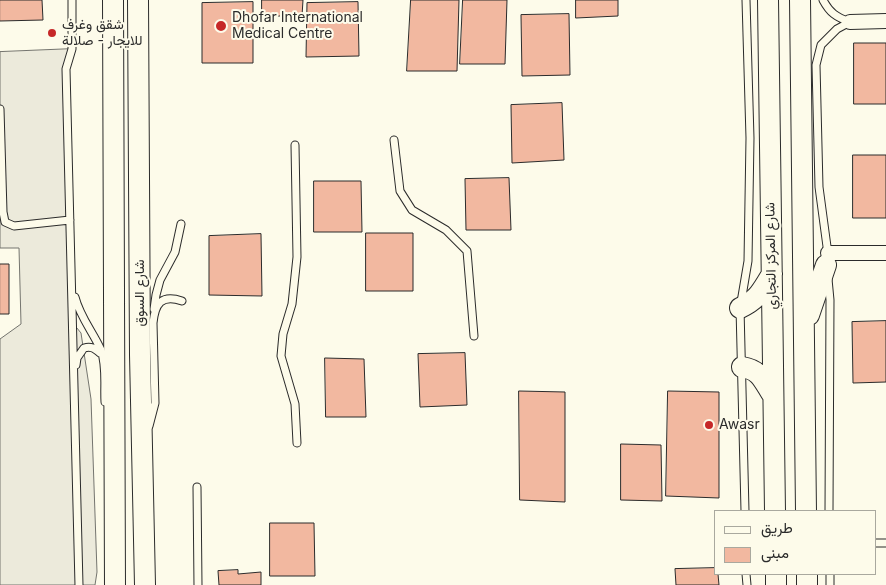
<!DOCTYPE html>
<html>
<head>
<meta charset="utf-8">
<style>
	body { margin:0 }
	#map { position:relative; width:886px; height:585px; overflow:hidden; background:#fdfbea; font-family:Inter,Vazirmatn,sans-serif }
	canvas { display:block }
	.legend { position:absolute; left:714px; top:510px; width:162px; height:65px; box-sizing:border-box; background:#fdfbea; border:1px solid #a9a89e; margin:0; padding:6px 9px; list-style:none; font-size:15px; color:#2b2b2b }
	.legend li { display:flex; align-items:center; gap:10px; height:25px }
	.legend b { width:25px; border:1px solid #a9a89e }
</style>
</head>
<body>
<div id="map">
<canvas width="886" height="585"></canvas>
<ul class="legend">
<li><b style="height:6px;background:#fdfbea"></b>طريق</li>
<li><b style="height:14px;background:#f2b8a0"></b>مبنى</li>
</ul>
</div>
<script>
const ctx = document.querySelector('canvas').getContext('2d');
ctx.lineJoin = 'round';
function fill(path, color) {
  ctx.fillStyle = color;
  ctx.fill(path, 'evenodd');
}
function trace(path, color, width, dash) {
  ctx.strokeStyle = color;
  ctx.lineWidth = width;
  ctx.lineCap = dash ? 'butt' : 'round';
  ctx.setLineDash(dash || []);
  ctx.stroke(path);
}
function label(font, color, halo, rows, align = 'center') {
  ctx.font = font + ' Inter,Vazirmatn,sans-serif';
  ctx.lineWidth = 4;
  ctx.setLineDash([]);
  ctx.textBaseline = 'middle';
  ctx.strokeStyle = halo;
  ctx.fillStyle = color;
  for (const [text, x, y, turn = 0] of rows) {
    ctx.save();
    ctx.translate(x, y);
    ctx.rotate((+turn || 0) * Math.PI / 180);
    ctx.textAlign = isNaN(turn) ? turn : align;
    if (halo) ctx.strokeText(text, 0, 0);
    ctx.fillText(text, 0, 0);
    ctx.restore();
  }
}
const parking = new Path2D(`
	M72 49 66 70 72 322 81 333 91 399 97 572 95 585H0V339L21 324 19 248H0V52Z`);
fill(parking, '#eceadb');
trace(parking, '#74746e', 1);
const building = new Path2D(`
	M0 0H42L43 20 0 21Z
	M262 0H303L302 16H262Z
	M411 0H459L457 71H407Z
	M463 0H507L505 64H460Z
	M576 0H618V16L576 18Z
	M253 2V63H202V3Z
	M358 2 359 56 306 57 307 3Z
	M569 14 570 75 522 76 521 15Z
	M854 43H886V104H854Z
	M562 103 564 160 512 163 511 105Z
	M853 155H886V218H853Z
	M509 178 511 230H466L465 179Z
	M314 181H361L362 232H314Z
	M366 233H413V291H366Z
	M261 234 262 296 209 295V236Z
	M0 264H9V314H0Z
	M886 321V382L853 383 852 322Z
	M465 353 467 405 420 407 418 354Z
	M325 358 364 359 366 417H326Z
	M519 391 565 392V502L520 500Z
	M668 391 719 392V498L666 496Z
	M621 444 661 445 662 501 621 500Z
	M270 523H314L315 576H270Z
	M715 568V574H718L719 585H676L675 569Z
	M238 570V574L261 572V585H219L218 571Z`);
fill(building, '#f2b8a0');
trace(building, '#2b2b2b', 1);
const lane = new Path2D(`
	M72 0V49L66 69 79 585
	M823 0C830 13 836 17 850 22
	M0 109 3 212 5 222 14 226 70 220
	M394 140 400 191 412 210 446 230 467 251 474 336
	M295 145 297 257 292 304 283 334 281 356 295 404 297 443
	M828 254 819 187 816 65 821 45 837 29 850 22
	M828 279 830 300 829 511
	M75 297C80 317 93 332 101 350 107 366 104 386 105 402
	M154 309 156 295 160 280 175 252 181 224
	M76 365 77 358 84 348C91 346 94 348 100 353
	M149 426 155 403 153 323C155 304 161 294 182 301
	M197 487 198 585
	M745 511 740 308 748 261 750 138 746 0
	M875 543H886
	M746 574 747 585
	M830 574V585`);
const street = new Path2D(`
	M850 22 886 21
	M828 253H886`);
const secondary = new Path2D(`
	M113 0 115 585
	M138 0 140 355 145 585
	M768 0 775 511
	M800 0 806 511
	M740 308C759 299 761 291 772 274
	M809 315 826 265
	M742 367C761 370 763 381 773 396
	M776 574V585
	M807 574V585`);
trace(lane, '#2b2b2b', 9);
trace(street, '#2b2b2b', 16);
trace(secondary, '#2b2b2b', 22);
trace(lane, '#fdfbea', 7);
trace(street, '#fdfbea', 14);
trace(secondary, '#fdfbea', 20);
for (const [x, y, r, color] of [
	[221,26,6,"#c62828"],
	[52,33,5,"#c62828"],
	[709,425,5,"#c62828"]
]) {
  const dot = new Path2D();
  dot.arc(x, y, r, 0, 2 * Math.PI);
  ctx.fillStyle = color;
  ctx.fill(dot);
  trace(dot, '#fdfbea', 2);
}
label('14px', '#2b2b2b', '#fdfbea', [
	["Dhofar International",232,18],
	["Medical Centre",232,34],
	["شقق وغرف",62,25],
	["للايجار - صلالة",62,41],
	["Awasr",719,425]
], 'left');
label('14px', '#2b2b2b', '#fdfbea', [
	["شارع المركز التجاري",771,256,-91],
	["شارع السوق",140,293,-90]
]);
</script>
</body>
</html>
